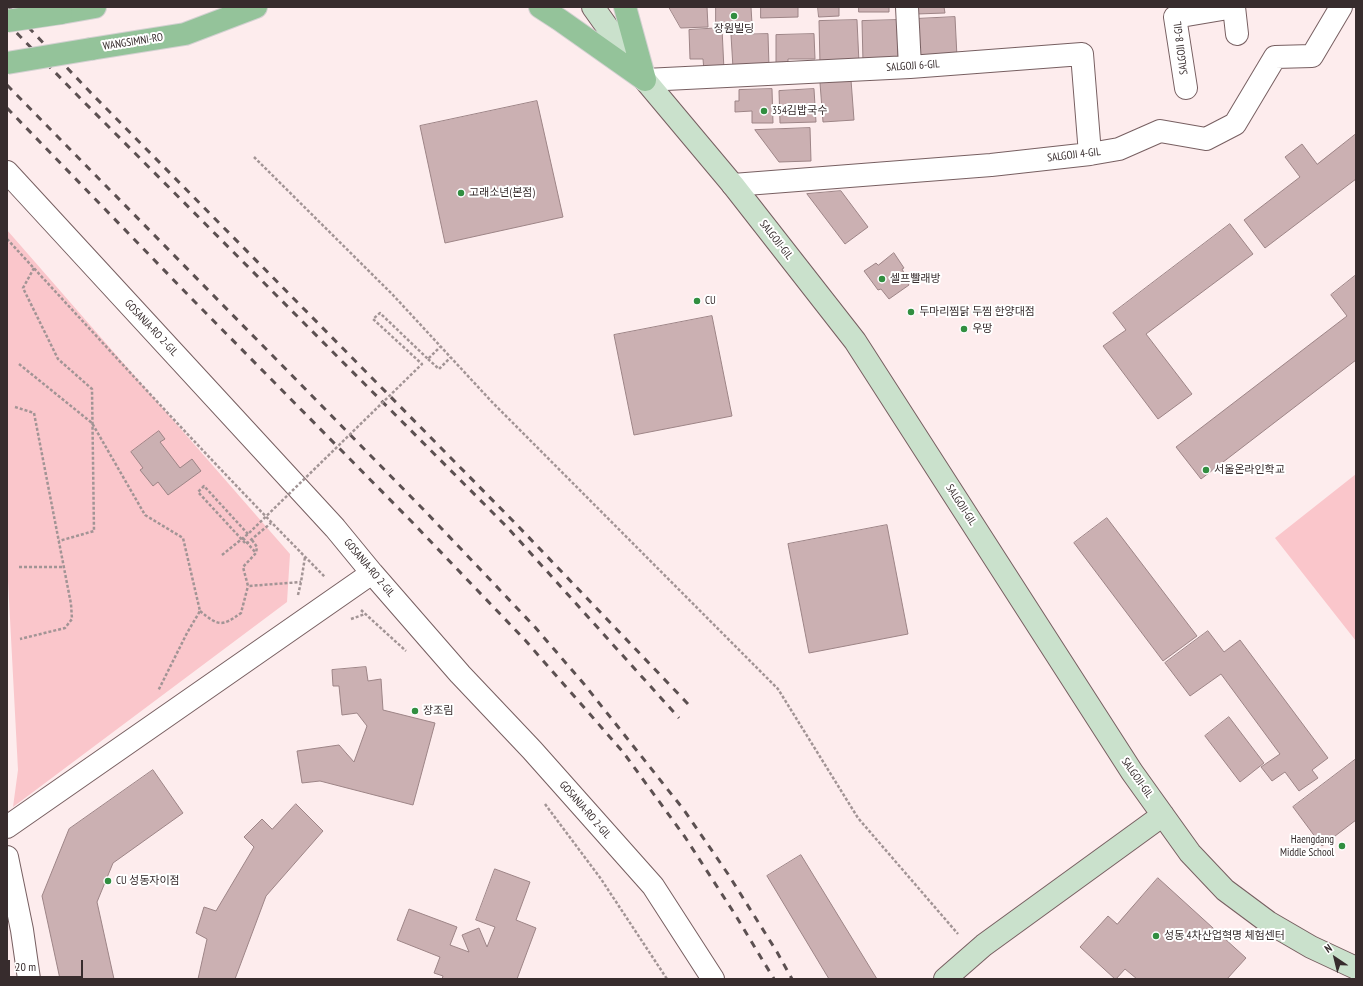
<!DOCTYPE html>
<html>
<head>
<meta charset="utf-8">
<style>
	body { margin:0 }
	#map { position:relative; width:1363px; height:986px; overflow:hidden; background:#fdeced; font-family:"PT Sans Narrow",sans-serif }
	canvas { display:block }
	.frame { position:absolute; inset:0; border:8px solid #372c2d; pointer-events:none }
	.north { position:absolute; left:1315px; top:938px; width:40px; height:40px; -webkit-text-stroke:3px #fff; paint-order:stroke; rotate:325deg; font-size:11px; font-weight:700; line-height:16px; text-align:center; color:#372c2d }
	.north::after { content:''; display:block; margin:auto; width:14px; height:18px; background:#372c2d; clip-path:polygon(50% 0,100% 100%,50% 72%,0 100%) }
	.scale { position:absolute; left:8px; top:960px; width:75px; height:18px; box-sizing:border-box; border:2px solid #372c2d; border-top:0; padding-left:5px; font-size:12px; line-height:14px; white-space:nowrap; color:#372c2d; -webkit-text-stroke:3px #fff; paint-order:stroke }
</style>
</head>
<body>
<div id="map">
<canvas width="1363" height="986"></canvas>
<div class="frame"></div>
<div class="north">N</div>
<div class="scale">20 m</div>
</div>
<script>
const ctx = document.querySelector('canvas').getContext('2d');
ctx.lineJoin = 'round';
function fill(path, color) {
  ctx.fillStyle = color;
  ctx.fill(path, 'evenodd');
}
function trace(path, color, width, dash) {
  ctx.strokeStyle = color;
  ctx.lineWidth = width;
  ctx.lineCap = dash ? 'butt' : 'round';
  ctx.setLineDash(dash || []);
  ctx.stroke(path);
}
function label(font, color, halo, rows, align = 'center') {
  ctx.font = font + ' "PT Sans Narrow","Noto Sans KR",sans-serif';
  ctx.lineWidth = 4;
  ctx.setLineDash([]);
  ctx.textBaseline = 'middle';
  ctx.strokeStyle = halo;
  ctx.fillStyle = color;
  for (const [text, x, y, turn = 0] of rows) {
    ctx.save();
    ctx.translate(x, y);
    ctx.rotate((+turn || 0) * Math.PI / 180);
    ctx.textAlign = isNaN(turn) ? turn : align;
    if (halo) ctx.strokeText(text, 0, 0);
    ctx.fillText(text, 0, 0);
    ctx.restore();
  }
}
fill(new Path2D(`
	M7 230 290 554 287 602 13 807 18 770 7 562Z
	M1356 474V641L1275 538Z`), '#fac6cb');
const building = new Path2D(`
	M669 7H707L708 27 681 28Z
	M716 7H751L752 24 716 25Z
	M761 7H798V17L761 18Z
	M818 7H839V16L819 17Z
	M859 7H889V12H859Z
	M916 7H944L945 13 917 14Z
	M955 17 957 57 917 59 915 19Z
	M857 20 859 63 820 64 819 21Z
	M897 20 898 61 863 62 862 21Z
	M722 28 724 70 704 71 703 59H690L689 30Z
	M768 34 769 67 733 68 731 35Z
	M814 34 815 59H788V66H776V35Z
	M851 80 854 120 823 122 820 83Z
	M772 89 773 123H752V111L735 112V101H739V90Z
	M814 89 816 122 780 123 779 91Z
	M537 101 563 217 445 243 420 126Z
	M810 128 811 161 779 162 755 130Z
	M1356 134V179L1265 248 1244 220 1300 177 1285 157 1302 144 1317 164Z
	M841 191 868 227 845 244 807 194Z
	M1230 224 1253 254 1146 334 1192 394 1158 419 1103 346 1126 330 1113 313Z
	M894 253 904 268 902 269 905 275 903 276 909 285 889 299 881 289 878 290 864 271 876 263 878 265Z
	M1356 275V360L1201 479 1176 447 1347 316 1331 295Z
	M712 316 732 416 634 435 614 335Z
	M159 431 165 439 160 442 180 468 192 459 201 471 168 495 158 482 153 486 140 470 143 468 131 452Z
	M1107 518 1197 636 1163 661 1074 543Z
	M887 525 908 634 809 653 788 544Z
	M1208 631 1224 652 1240 640 1328 758 1312 770 1318 778 1299 791 1285 772 1272 781 1261 767 1280 754 1221 674 1190 696 1165 663Z
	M366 667 368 681 381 679 383 710 435 723 413 805 320 781 302 783 297 751 339 745 354 762 367 726 357 713 342 715 339 686H333L332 670Z
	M1229 717 1264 763 1240 782 1205 736Z
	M1356 759V820L1322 846 1293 807Z
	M153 770 183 813 113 863 97 902 114 979H60L42 896 69 829Z
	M296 804 323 831 266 896 235 979H198L207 939 196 933 204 907 216 911 254 847 244 837 262 819 272 829Z
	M801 855 877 979H829L767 876Z
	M495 869 530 882 516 920 536 928 517 979H442L443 976 434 973 440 957 397 940 409 909 457 927 450 945 469 952 462 935 479 928 487 947 495 927 476 920Z
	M1158 878 1246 958 1227 979H1137L1125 969 1116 979H1115L1080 947 1108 916 1117 924Z`);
fill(building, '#cbb0b2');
trace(building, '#9d8486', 1);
const street = new Path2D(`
	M907 7 910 67
	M1234 7 1237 34
	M645 80 910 67 1082 54 1090 154
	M1186 88 1175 17 1234 7
	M7 172 335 528 372 573 460 674 532 750 653 886 713 979
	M733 185 991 165 1090 154 1119 149 1160 131 1206 139 1235 124 1275 57 1312 56 1341 7
	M7 827 372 573
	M7 857 22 930 29 979`);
const secondary = new Path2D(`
	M593 7 645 80 733 185 855 341 1132 772 1190 853 1225 890 1268 922 1311 947 1356 968
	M945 979 984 945 1163 815`);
const primary = new Path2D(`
	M540 7 560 20 645 80
	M625 7 645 80
	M61 13 95 7
	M91 49 185 34 256 7`);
trace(street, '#775f61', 24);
trace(secondary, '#775f61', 24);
trace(primary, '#d3d1d1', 24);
trace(new Path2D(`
	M254 157 393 295 492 402 778 689 858 818 958 934
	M7 239C112 353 216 467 325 577
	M34 268 23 288 58 359 92 389 94 531 59 541
	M428 359 439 369 450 358
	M19 364 92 423 145 515 183 538 200 611 187 633 158 691
	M15 407 34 413 71 604 72 619 65 628 20 639
	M248 534 204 486 198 492 246 544 271 523
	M252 540 257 547 256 553 243 567 248 586 301 582
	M19 567H64
	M298 595 301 582 305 557
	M361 610 406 651
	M200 611C218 626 222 627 241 613L248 586
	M351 619 365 614
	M545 804 601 879 667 979`), '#a29495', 2.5, [3, 2]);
trace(street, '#fff', 22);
trace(secondary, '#cae1cc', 22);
trace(primary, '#94c39a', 22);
trace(new Path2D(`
	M9 7 92 94 517 525 689 705
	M7 23 82 100 508 528 679 718
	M7 85 424 510 534 626 584 684 684 810 728 874 777 952 792 979
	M7 108 193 300 413 523 525 640 623 752 685 837 736 916 774 979`), '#5c5051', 3, [7, 7]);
const primaryBridge = new Path2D(`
	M7 21 61 13
	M7 63 91 49`);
trace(primaryBridge, '#d3d1d1', 24, []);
trace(new Path2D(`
	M243 538 256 553
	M222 555 248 534 422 364 373 319 380 313 428 359 440 347`), '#a29495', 2.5, [3, 2]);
trace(primaryBridge, '#94c39a', 22);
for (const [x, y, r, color] of [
	[734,16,4,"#318e40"],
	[764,111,4,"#318e40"],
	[461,193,4,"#318e40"],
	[882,279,4,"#318e40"],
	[697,301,4,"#318e40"],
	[911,312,4,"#318e40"],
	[964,329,4,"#318e40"],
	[1206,470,4,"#318e40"],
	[415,711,4,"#318e40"],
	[1342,846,4,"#318e40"],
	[108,881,4,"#318e40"],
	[1156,936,4,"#318e40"]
]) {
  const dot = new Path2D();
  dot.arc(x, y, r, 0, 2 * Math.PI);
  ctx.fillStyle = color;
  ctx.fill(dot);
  trace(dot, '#fff', 1.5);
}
label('11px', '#372c2d', '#fff', [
	["장원빌딩",734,29,"center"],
	["354김밥국수",772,111],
	["고래소년(본점)",469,193],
	["셀프빨래방",890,279],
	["CU",705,301],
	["두마리찜닭 두찜 한양대점",919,312],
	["우땅",972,329],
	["서울온라인학교",1214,470],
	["장조림",423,711],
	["Haengdang",1334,840,"right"],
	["Middle School",1334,853,"right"],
	["CU 성동자이점",116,881],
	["성동 4차산업혁명 체험센터",1164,936]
], 'left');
label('11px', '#372c2d', '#fff', [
	["WANGSIMNI-RO",133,42,-9],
	["SALGOJI 8-GIL",1181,48,-97],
	["SALGOJI 6-GIL",913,66,-4],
	["SALGOJI 4-GIL",1074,155,-7],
	["SALGOJI-GIL",776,240,52],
	["GOSANJA-RO 2-GIL",151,328,47],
	["SALGOJI-GIL",961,505,57],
	["GOSANJA-RO 2-GIL",369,568,50],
	["SALGOJI-GIL",1137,778,55],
	["GOSANJA-RO 2-GIL",585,810,49]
]);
</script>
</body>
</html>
